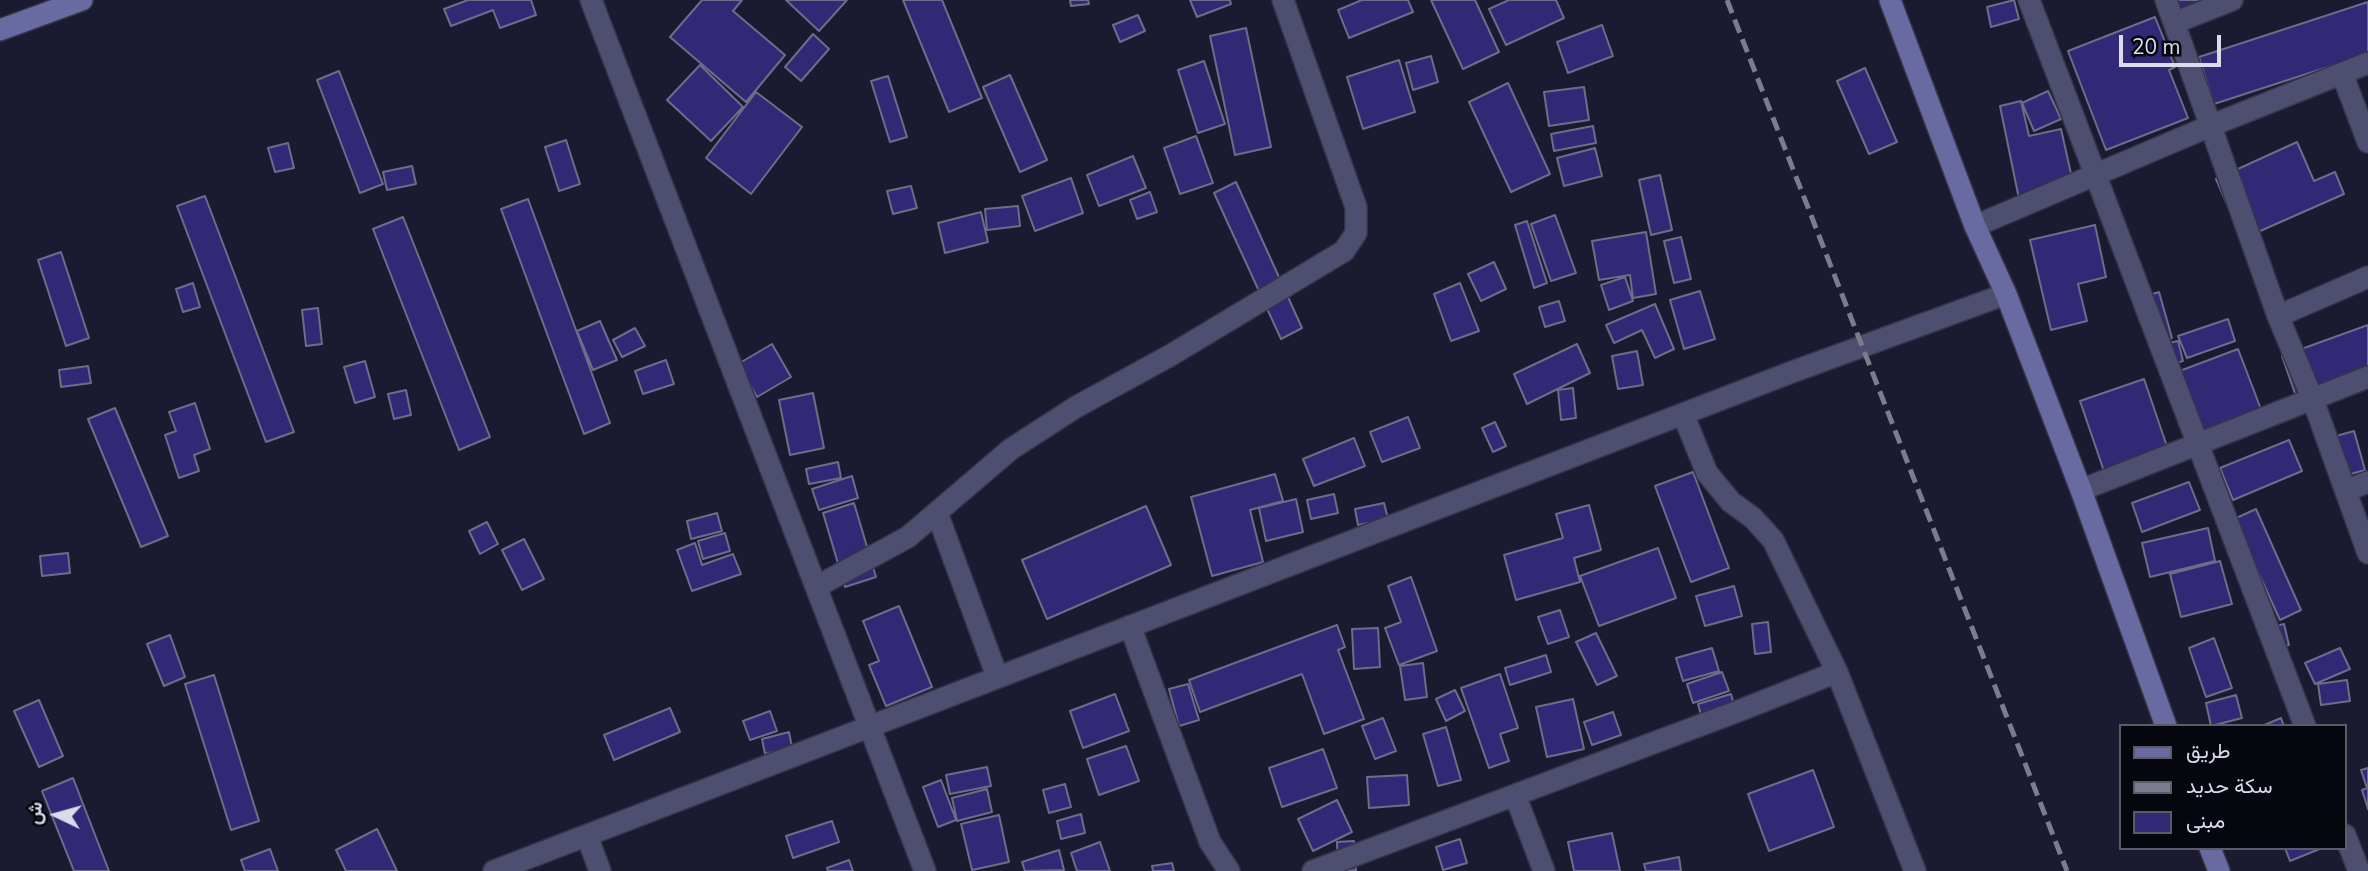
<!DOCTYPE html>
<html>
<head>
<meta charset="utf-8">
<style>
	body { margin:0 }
	#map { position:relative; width:2368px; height:871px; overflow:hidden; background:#1a1a30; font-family:"Nunito Sans",Vazirmatn,sans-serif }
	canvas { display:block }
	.legend { position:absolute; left:2119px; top:724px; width:228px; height:126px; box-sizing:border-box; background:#06060f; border:2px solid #5b5c67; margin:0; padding:9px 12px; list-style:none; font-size:21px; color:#dbdceb }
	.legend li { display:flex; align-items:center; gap:14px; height:35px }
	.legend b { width:35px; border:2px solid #5b5c67 }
	.north { position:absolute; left:21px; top:780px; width:70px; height:70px; -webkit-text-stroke:5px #06060f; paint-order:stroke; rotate:275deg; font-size:19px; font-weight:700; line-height:28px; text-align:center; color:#dbdceb }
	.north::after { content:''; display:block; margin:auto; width:24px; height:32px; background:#dbdceb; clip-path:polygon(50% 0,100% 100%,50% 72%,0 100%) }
	.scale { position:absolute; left:2119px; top:35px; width:102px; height:32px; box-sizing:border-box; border:4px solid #dbdceb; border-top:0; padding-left:9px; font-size:21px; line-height:24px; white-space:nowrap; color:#dbdceb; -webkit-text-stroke:5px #06060f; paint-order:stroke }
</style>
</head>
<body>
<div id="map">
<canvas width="2368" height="871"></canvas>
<ul class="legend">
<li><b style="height:9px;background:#6a6aa2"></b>طريق</li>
<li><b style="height:9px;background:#7c7c8f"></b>سكة حديد</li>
<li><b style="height:19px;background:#322876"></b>مبنى</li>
</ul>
<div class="north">ش</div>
<div class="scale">20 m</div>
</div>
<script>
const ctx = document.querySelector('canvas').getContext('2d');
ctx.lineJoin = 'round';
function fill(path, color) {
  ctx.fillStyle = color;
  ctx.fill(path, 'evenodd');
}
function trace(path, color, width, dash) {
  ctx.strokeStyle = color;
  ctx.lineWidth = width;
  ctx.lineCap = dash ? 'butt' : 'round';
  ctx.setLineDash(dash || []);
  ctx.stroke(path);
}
const building = new Path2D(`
	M468 0H531L536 15 500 28 493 10 451 26 444 9Z
	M702 0H742L733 11 785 55 746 102 670 37Z
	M786 0H847L819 31Z
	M903 0H942L982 98 949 112Z
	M1070 0H1088L1089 4 1071 6Z
	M1190 0H1230L1231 4 1197 17Z
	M1362 0H1408L1413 12 1349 38 1338 10Z
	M1431 0H1475L1499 52 1463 69Z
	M1509 0H1556L1564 18 1506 45 1489 9Z
	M2014 0 2019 19 1991 27 1987 7Z
	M2168 0H2227L2173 20Z
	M2368 2V54L2214 104 2199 57Z
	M1138 15 1145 31 1120 42 1113 25Z
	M2155 17 2175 67 2169 70 2188 118 2106 150 2068 51Z
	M1602 25 1613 56 1568 73 1557 42Z
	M1246 28 1271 147 1235 155 1210 36Z
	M813 34 829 49 801 81 785 67Z
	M1431 56 1438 82 1413 90 1406 63Z
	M1399 60 1415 112 1363 129 1347 77Z
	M1204 61 1225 124 1198 133 1178 70Z
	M700 65 743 107 711 141 667 100Z
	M1865 68 1897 142 1869 154 1837 81Z
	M339 71 383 184 360 193 317 80Z
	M1010 75 1047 160 1020 172 983 87Z
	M888 76 907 137 890 142 871 81Z
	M1508 83 1550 174 1511 192 1469 102Z
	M1584 87 1589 120 1549 126 1544 92Z
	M2048 91 2061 119 2034 131 2022 103Z
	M756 92 802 127 751 194 706 158Z
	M2021 101 2029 136 2061 129 2074 187 2019 199 2000 106Z
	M1593 126 1596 143 1554 151 1551 134Z
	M1196 136 1213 183 1180 194 1164 148Z
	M566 140 580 184 559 191 545 147Z
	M2297 142 2314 181 2335 172 2344 194 2242 239 2216 179Z
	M288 143 294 168 275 172 268 148Z
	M1595 148 1602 176 1564 186 1557 158Z
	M1133 156 1146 188 1099 206 1087 175Z
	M412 166 416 184 387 190 383 172Z
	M1660 175 1672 230 1651 235 1639 180Z
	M1071 178 1083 213 1035 231 1022 196Z
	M1236 182 1302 328 1281 339 1214 193Z
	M911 186 917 208 893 214 887 191Z
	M1150 192 1157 212 1137 219 1130 200Z
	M205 196 294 432 266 442 177 206Z
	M528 199 610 423 584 434 501 209Z
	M1018 206 1020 226 987 230 985 209Z
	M981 212 988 242 945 253 938 223Z
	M1555 215 1576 273 1551 281 1531 224Z
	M403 217 490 437 459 450 373 229Z
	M1527 221 1547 283 1534 288 1515 225Z
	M2095 225 2106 277 2078 284 2087 321 2051 330 2030 240Z
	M1646 232 1656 294 1633 298 1630 275 1599 280 1592 241Z
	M1681 237 1691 279 1674 283 1664 241Z
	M61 252 89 338 66 346 38 260Z
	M1494 262 1506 289 1481 301 1468 274Z
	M1625 277 1633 301 1609 310 1601 285Z
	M193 283 200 307 183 312 176 289Z
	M1460 283 1479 331 1451 341 1434 294Z
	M1700 291 1715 339 1684 349 1670 300Z
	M2159 292 2172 338 2155 343 2142 297Z
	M1559 301 1565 321 1545 327 1539 307Z
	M1655 304 1674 349 1655 358 1642 330 1614 343 1606 325Z
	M318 308 322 344 306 346 302 310Z
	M2228 319 2235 341 2187 358 2178 336Z
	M600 321 617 360 593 370 577 331Z
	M2368 325V378L2298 402 2282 356Z
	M635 328 645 346 622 357 613 340Z
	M2178 341 2183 361 2165 366 2160 345Z
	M772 344 791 377 757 397 738 364Z
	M1577 344 1590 373 1527 404 1514 374Z
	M2238 349 2267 425 2197 451 2169 375Z
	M1637 351 1643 385 1618 389 1612 356Z
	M666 360 674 384 643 394 635 371Z
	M365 361 375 397 355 403 344 367Z
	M88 366 91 383 61 387 59 370Z
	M2144 379 2172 461 2108 483 2080 401Z
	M1573 388 1576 418 1561 420 1558 390Z
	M406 390 411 415 394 419 388 394Z
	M813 393 824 448 790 455 779 400Z
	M195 403 210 449 194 455 199 471 179 478 165 435 176 431 169 412Z
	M115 408 168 536 141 547 88 419Z
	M1408 417 1420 448 1382 462 1370 432Z
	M1495 422 1506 446 1493 452 1482 428Z
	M2354 431 2365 470 2340 477 2329 438Z
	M1354 438 1365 466 1314 486 1303 459Z
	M2289 440 2302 471 2233 500 2220 468Z
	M838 462 841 478 809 484 806 469Z
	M1693 472 1729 568 1691 582 1655 486Z
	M1275 474 1283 501 1250 510 1263 562 1212 576 1191 497Z
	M852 476 858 498 819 510 812 489Z
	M2189 482 2200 510 2142 532 2132 503Z
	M1334 494 1338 513 1311 519 1307 500Z
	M1296 499 1303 532 1266 541 1259 508Z
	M854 503 876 577 845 587 823 513Z
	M1384 503 1388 519 1358 525 1355 509Z
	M1589 505 1601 550 1574 558 1580 582 1516 600 1504 555 1563 538 1556 514Z
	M1146 506 1171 565 1047 619 1022 560Z
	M2256 509 2301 610 2280 620 2234 519Z
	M717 513 722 531 691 539 687 521Z
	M487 522 498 544 480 554 469 531Z
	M2208 528 2215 561 2150 577 2142 543Z
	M725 533 730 551 703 559 698 541Z
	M524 539 544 579 522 590 502 550Z
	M695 543 702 565 733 554 741 574 692 591 677 550Z
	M1658 548 1676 598 1599 626 1580 576Z
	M68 553 70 573 42 576 40 556Z
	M2220 561 2232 604 2181 617 2170 574Z
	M1411 577 1437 651 1399 665 1385 628 1401 622 1388 586Z
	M1734 586 1742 616 1705 626 1696 596Z
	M899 606 932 687 886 706 869 665 879 661 863 621Z
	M1560 610 1569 637 1548 644 1538 617Z
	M1768 622 1771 652 1755 654 1752 624Z
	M2284 624 2289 645 2268 650 2263 629Z
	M1337 625 1345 647 1338 650 1364 719 1324 734 1302 674 1200 712 1189 680Z
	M1378 628 1380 667 1354 669 1352 629Z
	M1596 633 1617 676 1597 685 1576 642Z
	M170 635 185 677 164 686 147 644Z
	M2214 638 2232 688 2206 697 2189 648Z
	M1712 648 1719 671 1683 681 1676 658Z
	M2340 648 2350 669 2315 684 2305 663Z
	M1546 655 1551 672 1510 685 1505 668Z
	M1423 663 1427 697 1405 700 1400 666Z
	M1722 672 1729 691 1693 703 1687 684Z
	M1500 674 1518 728 1500 734 1509 761 1489 768 1461 688Z
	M214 675 259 821 231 830 185 684Z
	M2347 680 2350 701 2321 705 2318 684Z
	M1188 684 1199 720 1179 726 1169 689Z
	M1455 690 1465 711 1446 721 1436 699Z
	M1115 694 1129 731 1083 748 1070 711Z
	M1731 694 1736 712 1703 722 1698 704Z
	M2236 695 2242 718 2211 726 2206 703Z
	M1573 699 1584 749 1547 757 1536 707Z
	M39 700 63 756 39 767 14 711Z
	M670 708 680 732 614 760 604 735Z
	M770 711 777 731 750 740 743 721Z
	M1613 712 1621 735 1592 745 1584 722Z
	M1383 718 1396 751 1375 759 1362 726Z
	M2281 718 2284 726H2262Z
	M1446 727 1461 780 1438 786 1423 734Z
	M789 732 792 747 765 754 762 739Z
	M1126 746 1139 781 1099 795 1087 759Z
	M1323 749 1337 788 1282 807 1269 768Z
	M987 767 991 786 950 794 946 775Z
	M2368 768V809L2362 790 2367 788 2361 770Z
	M1813 770 1834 827 1769 851 1748 794Z
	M1407 775 1409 805 1369 808 1367 777Z
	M73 778 109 871H74L42 791Z
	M941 780 956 820 938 827 923 787Z
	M1065 784 1071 807 1049 813 1043 790Z
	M987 789 992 812 957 821 952 798Z
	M1337 800 1352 832 1313 851 1298 819Z
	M1081 814 1085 833 1061 839 1057 821Z
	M999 815 1009 862 972 870 961 824Z
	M832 821 839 842 793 858 786 836Z
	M377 829 397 871H346L336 850Z
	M1612 833 1620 871H1574L1568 842Z
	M1460 839 1467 863 1443 870 1436 847Z
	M1354 841 1356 870 1338 871 1337 842Z
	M1100 842 1110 871H1077L1071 853Z
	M2285 848H2322L2290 861Z
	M270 849 278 871H245L241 860Z
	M1059 850 1064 870 1025 871 1022 862Z
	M1679 857 1681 871H1646L1644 864Z
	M849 860 853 871H828L827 868Z
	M1172 863 1174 871H1153L1152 866Z`);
fill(building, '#322876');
trace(building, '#6c6d88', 2);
const street = new Path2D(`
	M591 0 925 871
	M2029 0 2305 726
	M2166 0 2278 316 2313 400 2368 553
	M2174 23 2232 0
	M2342 73 2368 142
	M1975 226 2210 126 2368 63
	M2278 316 2368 277
	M1683 414 1707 473 1731 502 1753 518 1773 540 1837 672 1915 871
	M2081 490 2368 377
	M2346 491 2368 482
	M937 513 997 676
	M816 587 908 537 1011 449 1076 407 1171 355 1344 251 1356 233V207L1283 0
	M1130 626 1210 842 1229 871
	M1515 795 1544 871
	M2345 835 2359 871
	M587 836 600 871
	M494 871 1792 372 2006 294
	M1313 871 1741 710 1837 672`);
const secondary = new Path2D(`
	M1890 0 1975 226 2006 294 2081 490 2166 726
	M0 30 82 0
	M2210 848 2219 871`);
trace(street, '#35354a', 24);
trace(secondary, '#35354a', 24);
trace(street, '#4e4e71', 21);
trace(secondary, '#6a6aa2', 21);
trace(new Path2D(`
	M1727 0 2067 871`), '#7c7c8f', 5, [14, 7]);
</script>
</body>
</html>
